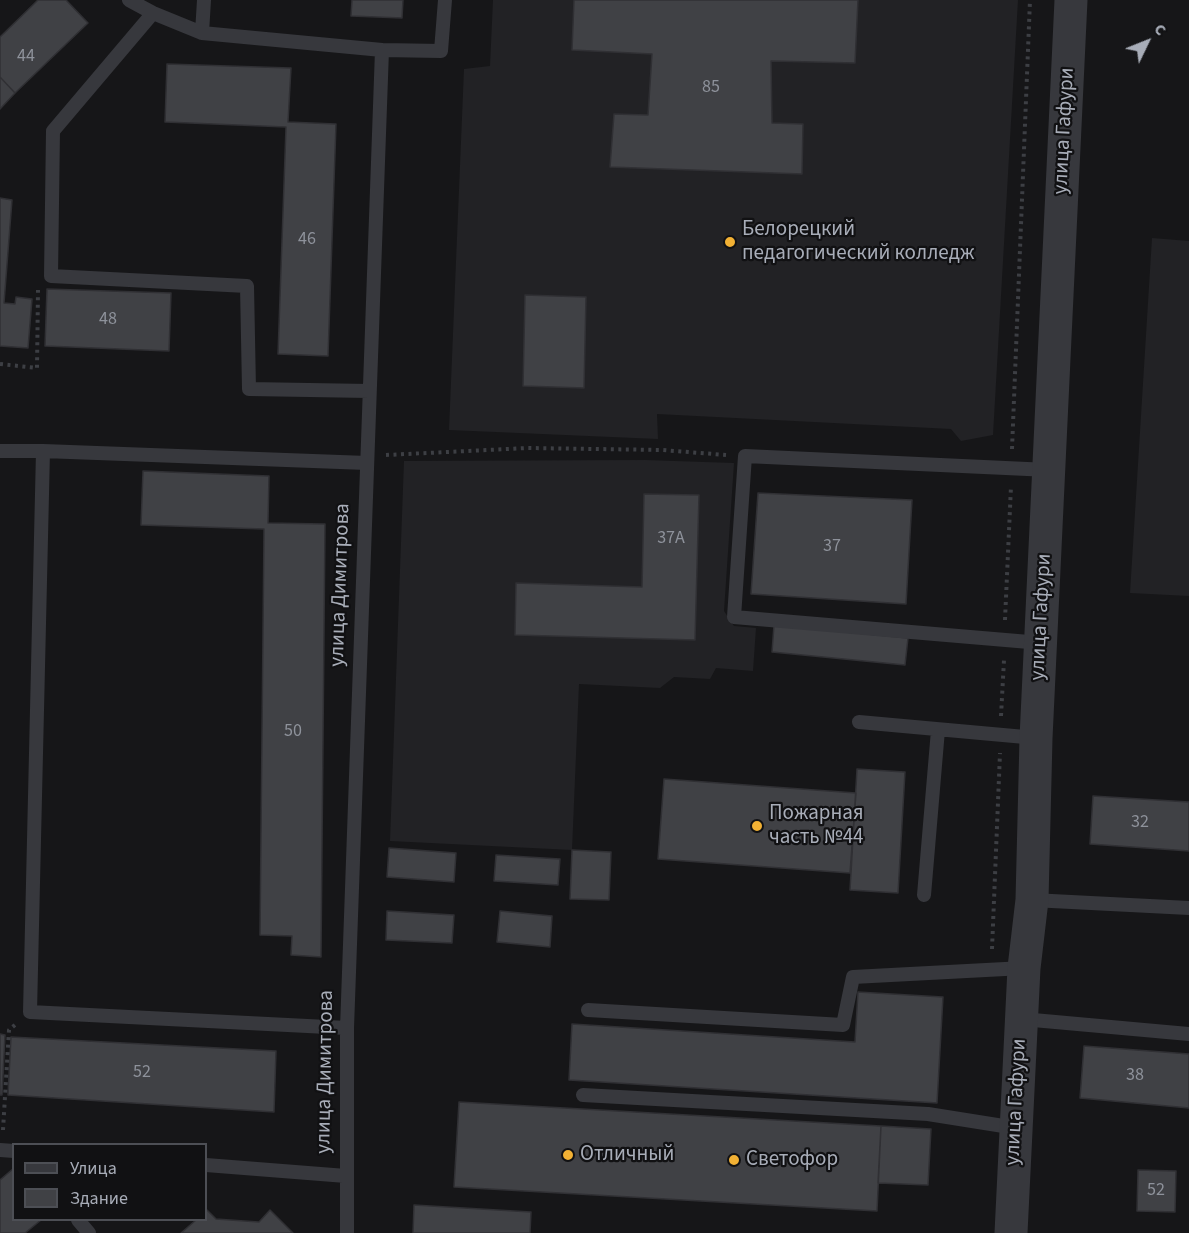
<!DOCTYPE html>
<html>
<head>
<meta charset="utf-8">
<style>
	body { margin:0 }
	#map { position:relative; width:1189px; height:1233px; overflow:hidden; background:#161618; font-family:"Source Sans 3",sans-serif }
	canvas { display:block }
	.legend { position:absolute; left:12px; top:1143px; width:195px; height:78px; box-sizing:border-box; background:#111113; border:2px solid #4d4f55; margin:0; padding:8px 10px; list-style:none; font-size:18px; color:#a8adb8 }
	.legend li { display:flex; align-items:center; gap:12px; height:30px }
	.legend b { width:30px; border:2px solid #4d4f55 }
	.north { position:absolute; left:1117px; top:12px; width:60px; height:60px; -webkit-text-stroke:4px #111113; paint-order:stroke; rotate:47deg; font-size:16px; font-weight:700; line-height:24px; text-align:center; color:#a8adb8 }
	.north::after { content:''; display:block; margin:auto; width:21px; height:27px; background:#a8adb8; clip-path:polygon(50% 0,100% 100%,50% 72%,0 100%) }
</style>
</head>
<body>
<div id="map">
<canvas width="1189" height="1233"></canvas>
<ul class="legend">
<li><b style="height:8px;background:#37383d"></b>Улица</li>
<li><b style="height:16px;background:#404145"></b>Здание</li>
</ul>
<div class="north">С</div>
</div>
<script>
const ctx = document.querySelector('canvas').getContext('2d');
ctx.lineJoin = 'round';
function fill(path, color) {
  ctx.fillStyle = color;
  ctx.fill(path, 'evenodd');
}
function trace(path, color, width, dash) {
  ctx.strokeStyle = color;
  ctx.lineWidth = width;
  ctx.lineCap = dash ? 'butt' : 'round';
  ctx.setLineDash(dash || []);
  ctx.stroke(path);
}
function label(font, color, halo, rows, align = 'center') {
  ctx.font = font + ' "Source Sans 3",sans-serif';
  ctx.lineWidth = 4.5;
  ctx.setLineDash([]);
  ctx.textBaseline = 'middle';
  ctx.strokeStyle = halo;
  ctx.fillStyle = color;
  for (const [text, x, y, turn = 0] of rows) {
    ctx.save();
    ctx.translate(x, y);
    ctx.rotate((+turn || 0) * Math.PI / 180);
    ctx.textAlign = isNaN(turn) ? turn : align;
    if (halo) ctx.strokeText(text, 0, 0);
    ctx.fillText(text, 0, 0);
    ctx.restore();
  }
}
fill(new Path2D(`
	M493 0H1018L993 435 961 441 951 429 657 414 658 439 449 430 464 69 490 66Z
	M1152 238 1189 241V596L1130 593Z
	M645 460 734 463 724 611 734 626 756 628 753 671 716 668 710 679 674 677 660 688 579 684 572 850 390 841 404 461Z`), '#222225');
const building = new Path2D(`
	M38 0H66L88 23 15 93 0 77V37Z
	M352 0H403L402 18 351 16Z
	M574 0H858L855 63 771 61 772 123 803 124 802 174 610 167 614 114 648 115 652 54 572 50Z
	M167 64 291 68 288 122 336 124 328 356 278 354 286 127 165 122Z
	M0 77 15 93 0 109Z
	M0 198 12 200 4 303 15 304 16 297 32 299 28 348 0 346Z
	M47 289 171 293 169 351 45 346Z
	M525 295 586 297 584 388 523 386Z
	M143 471 269 476 268 523 325 524 321 957 291 955 292 936 260 935 264 529 141 525Z
	M758 493 912 500 906 604 751 594Z
	M644 494 699 495 695 640 515 635 516 583 642 587Z
	M774 625 908 638 905 665 772 652Z
	M857 769 905 772 898 893 850 890Z
	M664 779 856 793 850 873 658 859Z
	M1093 796 1189 802V851L1090 844Z
	M389 848 456 853 454 882 387 877Z
	M572 850 611 852 609 900 570 899Z
	M496 855 560 859 558 885 494 881Z
	M387 911 454 915 452 943 386 940Z
	M500 911 552 916 550 947 497 942Z
	M858 992 943 997 937 1103 569 1080 572 1024 855 1042Z
	M0 1034 5 1035 2 1095H0Z
	M11 1037 276 1051 274 1112 8 1095Z
	M1084 1046 1189 1054V1108L1080 1098Z
	M459 1102 881 1126 877 1211 454 1187Z
	M881 1126 931 1129 928 1185 878 1183Z
	M14 1168V1220H41L25 1233H0V1180Z
	M1138 1170 1176 1171 1175 1212 1137 1211Z
	M414 1205 531 1212 530 1233H413Z
	M206 1210H207L216 1219 259 1222 270 1210 293 1233H181L196 1220H206Z`);
fill(building, '#404145');
trace(building, '#303034', 1.5);
trace(new Path2D(`
	M0 364 37 368 38 290
	M1012 449 1030 0
	M386 455 528 448 662 450 726 455
	M1005 620 1011 486
	M1001 716 1004 660
	M992 949 1000 753
	M3 1130 9 1030 16 1024`), '#3d3f44', 4, [3, 4.5]);
trace(new Path2D(`
	M129 0 153 13 202 33 382 50
	M153 13 53 131 51 276 247 286 249 389 369 391
	M202 33 204 0
	M0 451H43L367 463
	M43 451 30 1012 347 1028
	M1041 643 734 617 745 456 1049 470
	M859 722 1036 738
	M924 895 938 730
	M1032 900 1189 908
	M588 1010 843 1025 853 977 1024 968
	M1022 1019 1189 1034
	M583 1095 928 1114 1016 1128
	M0 1150 14 1151
	M206 1165 346 1176
	M78 1220 89 1233
	M347 1233V1028L382 50 441 51 445 0`), '#37383d', 14);
trace(new Path2D(`
	M1011 1233 1024 968 1032 900 1036 738 1071 0`), '#37383d', 33);
for (const [x, y, r, color] of [
	[730,242,6,"#f2b134"],
	[757,826,6,"#f2b134"],
	[568,1155,6,"#f2b134"],
	[734,1160,6,"#f2b134"]
]) {
  const dot = new Path2D();
  dot.arc(x, y, r, 0, 2 * Math.PI);
  ctx.fillStyle = color;
  ctx.fill(dot);
  trace(dot, '#111113', 2);
}
label('18px', '#8e929b', null, [
	["44",26,57],
	["85",711,88],
	["46",307,240],
	["48",108,320],
	["37А",671,539],
	["37",832,547],
	["50",293,732],
	["32",1140,823],
	["52",142,1073],
	["38",1135,1076],
	["52",1156,1191]
]);
label('21px', '#a8adb8', '#111113', [
	["улица Гафури",1065,131,-87],
	["улица Димитрова",341,585,-88],
	["улица Гафури",1042,617,-87],
	["улица Димитрова",326,1072,-89],
	["улица Гафури",1017,1102,-87]
]);
label('21px', '#a8adb8', '#111113', [
	["Белорецкий",742,230],
	["педагогический колледж",742,254],
	["Пожарная",769,814],
	["часть №44",769,838],
	["Отличный",580,1155],
	["Светофор",746,1160]
], 'left');
</script>
</body>
</html>
